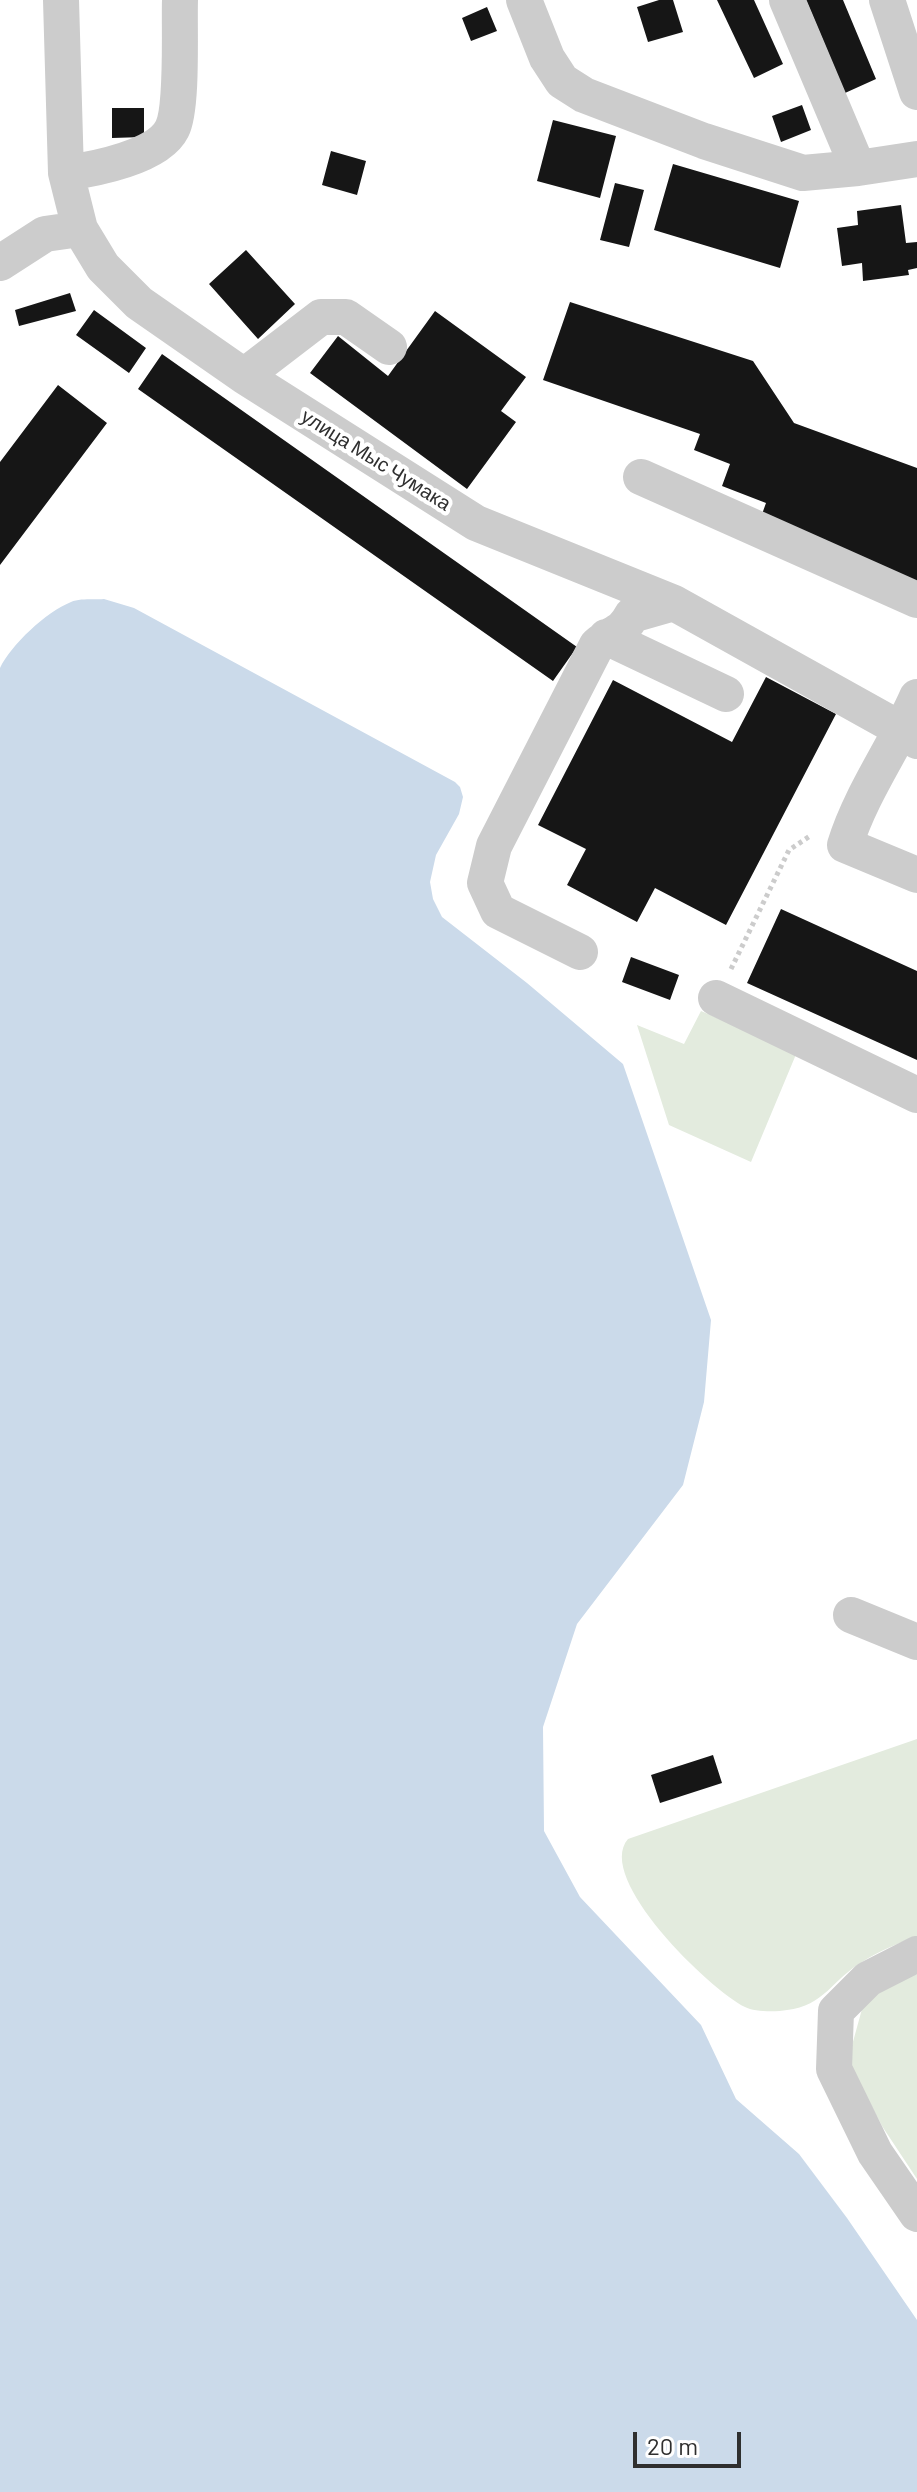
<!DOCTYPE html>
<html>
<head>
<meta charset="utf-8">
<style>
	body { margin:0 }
	#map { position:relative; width:917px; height:2492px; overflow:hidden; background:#fff; font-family:Barlow,sans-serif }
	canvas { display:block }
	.scale { position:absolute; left:633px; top:2432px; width:108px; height:36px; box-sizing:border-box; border:4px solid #2f2f2f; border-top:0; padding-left:10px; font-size:24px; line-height:28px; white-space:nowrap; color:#2f2f2f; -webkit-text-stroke:6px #fff; paint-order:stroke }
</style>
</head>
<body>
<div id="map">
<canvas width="917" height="2492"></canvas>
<div class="scale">20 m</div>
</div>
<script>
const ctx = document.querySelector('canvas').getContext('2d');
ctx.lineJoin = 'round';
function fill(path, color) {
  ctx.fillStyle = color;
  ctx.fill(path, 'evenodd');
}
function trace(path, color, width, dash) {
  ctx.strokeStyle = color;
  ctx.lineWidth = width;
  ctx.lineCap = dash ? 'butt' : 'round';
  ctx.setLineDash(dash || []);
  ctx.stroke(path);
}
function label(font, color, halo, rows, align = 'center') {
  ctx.font = font + ' Barlow,sans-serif';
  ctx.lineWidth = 8;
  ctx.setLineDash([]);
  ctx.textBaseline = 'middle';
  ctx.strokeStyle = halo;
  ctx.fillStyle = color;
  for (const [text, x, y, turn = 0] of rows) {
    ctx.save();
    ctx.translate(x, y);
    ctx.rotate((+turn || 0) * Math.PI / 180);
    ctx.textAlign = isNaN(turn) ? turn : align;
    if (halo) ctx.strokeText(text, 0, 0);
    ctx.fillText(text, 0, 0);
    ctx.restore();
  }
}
fill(new Path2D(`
	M701 1011 797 1052 751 1162 669 1125 637 1025 684 1044Z
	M917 1739V1936C899 1943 879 1951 862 1962 833 1979 824 2006 787 2010 776 2012 754 2012 745 2007 710 1990 594 1878 628 1839Z
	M917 1974V2179L882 2126 848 2060 862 2009 877 1989Z`), '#e3ebde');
fill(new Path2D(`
	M104 599 134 608 455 782 460 787 463 797 459 814 436 855 430 882 433 899 442 917 527 983 623 1064 711 1320 704 1402 683 1485 577 1624 543 1727 544 1831 580 1897 701 2025 736 2099 799 2154 847 2218 917 2320V2492H0V668C11 645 46 612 71 602 80 598 94 600 104 599Z`), '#cbdaea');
fill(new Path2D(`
	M659 0H673L683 32 648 42 637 7Z
	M717 0H754L783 64 754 78Z
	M806 0H843L876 79 845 93Z
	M487 7 497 31 471 41 462 18Z
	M802 105 811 130 781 142 772 116Z
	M112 108H144V137L112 138Z
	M553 120 616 136 600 198 537 181Z
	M331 151 366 161 357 195 322 185Z
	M673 164 799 201 780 268 654 230Z
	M615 183 644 190 629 247 600 240Z
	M901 205 906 243 917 242V268L908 270 909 275 863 281 862 263 842 266 837 228 858 225 857 211Z
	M246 250 295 304 258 339 209 284Z
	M70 293 76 311 19 326 15 310Z
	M570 302 753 361 794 423 917 468V587L757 528 766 503 722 486 730 464 694 450 700 434 543 380Z
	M94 310 146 348 129 373 76 335Z
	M435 311 526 377 501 411 516 422 467 489 310 373 338 336 388 376Z
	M162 354 577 647 553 681 138 389Z
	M58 385 107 423 0 565V462Z
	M766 677 836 714 726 925 655 888 637 922 567 885 586 849 538 825 613 680 732 742Z
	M781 909 917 971V1060L747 983Z
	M631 957 679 975 670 1000 622 982Z
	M713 1755 722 1783 660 1803 651 1775Z`), '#161616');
trace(new Path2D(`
	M731 969 789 850 810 836`), '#ccc', 5, [4, 4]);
trace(new Path2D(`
	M61 0 66 173 80 229 103 267 139 303 244 376 476 523 674 603 902 730 917 741
	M524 0 547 58 562 81 584 95 704 141 803 173 858 168
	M787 0 858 168 917 159
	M887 0 917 92
	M66 173C95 169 158 157 172 129 183 108 179 27 180 0
	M0 263 45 234 80 229
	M244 376 321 317H346L389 347
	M641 477 917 600
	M606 637 726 694
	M917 697C895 747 861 793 845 845L917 875
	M580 952 498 911 485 883 494 846 597 645C612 632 622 634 632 615L674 603
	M716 998 917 1095
	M851 1615 917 1642
	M917 1954 868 1979 836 2011 834 2069 875 2153 917 2214`), '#ccc', 36);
label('20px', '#2f2f2f', '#fff', [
	["улица Мыс Чумака",376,460,32]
]);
</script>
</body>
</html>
